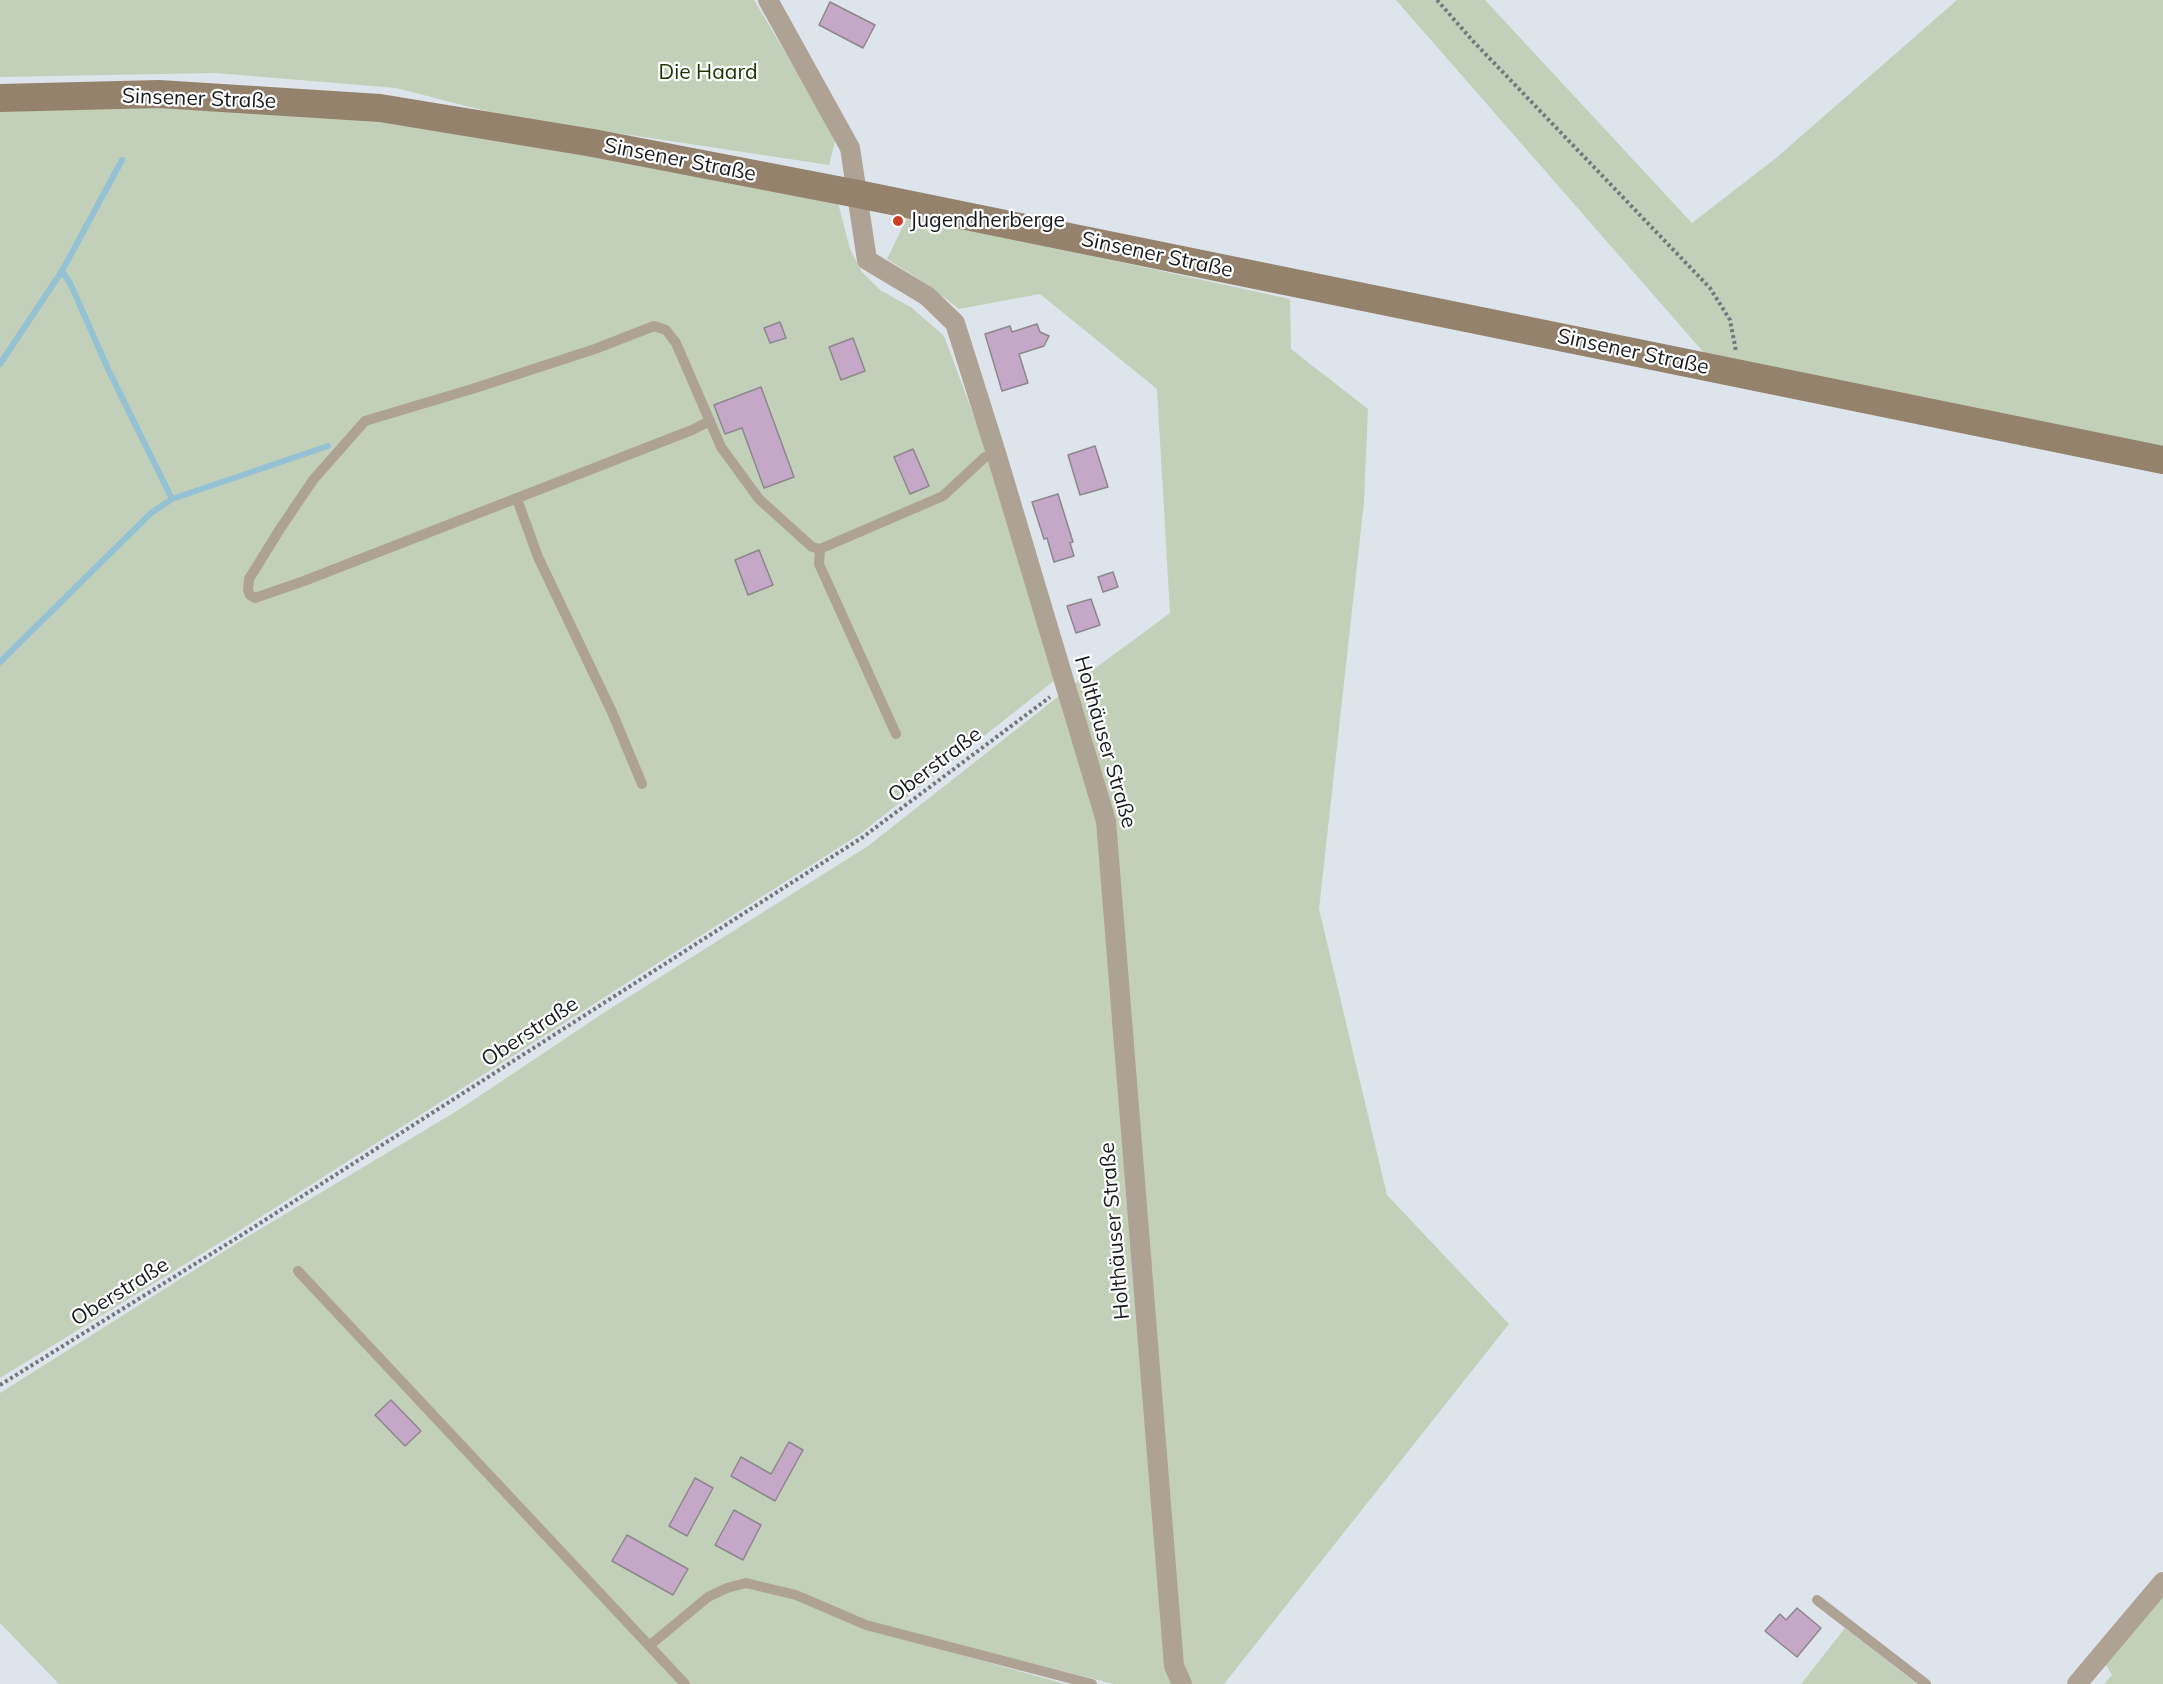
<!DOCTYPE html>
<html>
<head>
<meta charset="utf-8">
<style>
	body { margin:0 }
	canvas { display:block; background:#dee4eb }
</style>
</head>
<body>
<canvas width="2163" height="1684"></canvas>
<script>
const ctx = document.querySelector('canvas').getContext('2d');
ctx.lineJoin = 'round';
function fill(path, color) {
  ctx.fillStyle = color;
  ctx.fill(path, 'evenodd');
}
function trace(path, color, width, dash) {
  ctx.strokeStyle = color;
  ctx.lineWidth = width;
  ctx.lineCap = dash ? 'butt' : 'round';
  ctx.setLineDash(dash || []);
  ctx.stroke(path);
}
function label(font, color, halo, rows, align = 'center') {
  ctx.font = font + ' Mulish,sans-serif';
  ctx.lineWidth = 4.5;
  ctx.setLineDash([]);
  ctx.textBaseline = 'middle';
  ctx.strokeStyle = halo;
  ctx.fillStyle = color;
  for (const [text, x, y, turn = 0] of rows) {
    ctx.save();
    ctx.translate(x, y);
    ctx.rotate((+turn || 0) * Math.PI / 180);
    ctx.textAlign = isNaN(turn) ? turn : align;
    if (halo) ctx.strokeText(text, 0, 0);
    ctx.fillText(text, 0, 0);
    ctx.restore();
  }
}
fill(new Path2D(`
	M0 0H754L826 121 835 142 829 165 505 116 396 88 215 73 0 77Z
	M1396 0H1485L1692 223 1776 158 1957 0H2163V449L1705 354Z
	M97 104 384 121 837 199 850 249 862 272 880 290 912 308 944 336 987 451 1055 680 860 834 234 1234 0 1378V110Z
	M908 216 1290 299 1291 349 1368 409 1364 502 1319 909 1387 1195 1509 1324 1224 1684H1114L878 1625 880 1632 1065 1684H59L0 1623V1393L242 1240 460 1109 608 1010 868 846 1078 681 1170 613 1157 389 1040 294 959 309 928 285 887 259Z
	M2163 1586V1684H2104L2112 1675 2105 1663Z
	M1845 1628 1917 1684H1801Z`), '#c2d0b9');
trace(new Path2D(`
	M62 271 70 283 108 369 172 499
	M0 364 62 271 122 160
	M0 662 151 513 172 499 328 446`), '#94c1d3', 6);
const building = new Path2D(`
	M830 2 875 25 863 48 819 25Z
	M780 322 786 338 770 343 764 328Z
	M1037 324 1040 332 1049 336 1044 346 1019 354 1028 383 1002 391 985 334 1010 326 1012 332Z
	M853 338 865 371 841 380 829 347Z
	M761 387 794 477 764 488 742 428 725 434 714 405Z
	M1095 446 1108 487 1080 495 1068 455Z
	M913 449 929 486 910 494 894 457Z
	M1058 494 1073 542 1070 543 1074 556 1054 562 1047 538 1044 539 1032 502Z
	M759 550 773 585 748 595 735 560Z
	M1113 572 1118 587 1103 592 1098 577Z
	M1091 599 1100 625 1076 633 1067 606Z
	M391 1400 421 1431 405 1446 375 1415Z
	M789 1442 803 1450 775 1501 731 1476 741 1457 771 1474Z
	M695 1478 713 1488 687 1536 669 1526Z
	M734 1510 761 1525 743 1560 715 1545Z
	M627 1535 688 1569 673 1595 612 1561Z
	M1797 1608 1821 1628 1797 1657 1765 1631 1780 1614 1786 1620Z`);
fill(building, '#c5a8c7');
trace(building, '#8d878d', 1.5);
trace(new Path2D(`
	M1437 0 1472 40 1710 288 1730 320 1736 351
	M0 1385 240 1236 863 837 1050 697`), '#73777c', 4, [3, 3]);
trace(new Path2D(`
	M710 421 692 430 304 581 255 598 250 595 248 590 249 579 280 529 313 480 365 421 472 389 595 349 654 326 666 330 676 343 721 447 759 499 812 547 820 549 943 496 985 457 996 453
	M517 499 538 557 612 712 642 784
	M820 549 819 564 896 734
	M298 1271 685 1684
	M1817 1600 1926 1684
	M649 1646 708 1597 727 1588 746 1583 796 1595 866 1625 1092 1684`), '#aea294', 10);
trace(new Path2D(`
	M768 0 850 148 867 260 927 296 955 323 996 453 1106 821 1174 1666 1182 1684
	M2077 1684 2163 1582`), '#aea294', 20);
trace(new Path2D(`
	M0 98 159 94 380 108 593 143 858 194 2163 460`), '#94826d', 28);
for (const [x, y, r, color] of [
	[898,221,6,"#cb4029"]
]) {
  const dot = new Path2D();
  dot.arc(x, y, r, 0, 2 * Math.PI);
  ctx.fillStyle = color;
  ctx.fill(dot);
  trace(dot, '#fff', 2);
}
label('21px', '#1a3500', '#fff', [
	["Die Haard",708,73]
]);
label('21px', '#181a1d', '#fff', [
	["Sinsener Straße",199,99,2],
	["Sinsener Straße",680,160,11],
	["Sinsener Straße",1157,255,12],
	["Sinsener Straße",1633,352,12],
	["Holthäuser Straße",1105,742,74],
	["Oberstraße",935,765,-37],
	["Oberstraße",530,1032,-33],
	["Holthäuser Straße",1115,1231,-95],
	["Oberstraße",120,1292,-32]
]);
label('21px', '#181a1d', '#fff', [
	["Jugendherberge",910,221]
], 'left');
</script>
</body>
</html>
